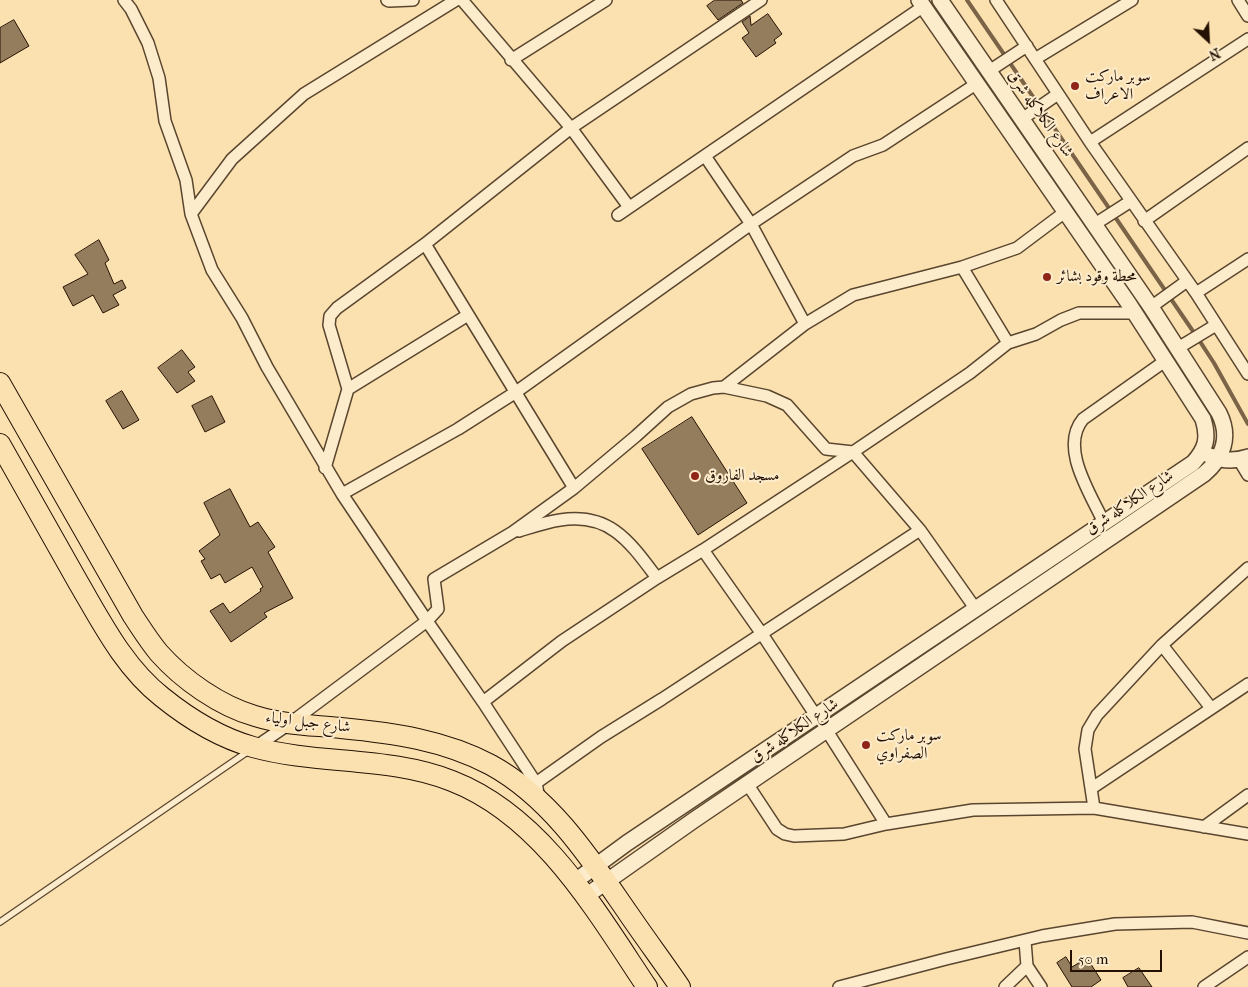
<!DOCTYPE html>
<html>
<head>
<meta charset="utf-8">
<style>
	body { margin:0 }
	#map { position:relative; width:1248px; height:987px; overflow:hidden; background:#fbe1b0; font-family:"IM FELL French Canon",serif }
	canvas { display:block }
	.north { position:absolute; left:1183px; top:15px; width:50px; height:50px; -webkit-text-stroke:4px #fceccc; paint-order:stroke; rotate:155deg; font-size:14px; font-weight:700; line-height:20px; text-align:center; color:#251103 }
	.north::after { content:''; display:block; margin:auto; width:18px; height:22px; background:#251103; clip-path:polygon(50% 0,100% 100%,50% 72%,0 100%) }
	.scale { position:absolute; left:1070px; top:950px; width:92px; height:22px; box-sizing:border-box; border:2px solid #251103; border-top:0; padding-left:6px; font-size:15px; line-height:18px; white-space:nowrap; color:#251103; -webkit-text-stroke:4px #fceccc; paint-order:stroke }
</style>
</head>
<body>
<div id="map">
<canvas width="1248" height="987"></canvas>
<div class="north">N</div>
<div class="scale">50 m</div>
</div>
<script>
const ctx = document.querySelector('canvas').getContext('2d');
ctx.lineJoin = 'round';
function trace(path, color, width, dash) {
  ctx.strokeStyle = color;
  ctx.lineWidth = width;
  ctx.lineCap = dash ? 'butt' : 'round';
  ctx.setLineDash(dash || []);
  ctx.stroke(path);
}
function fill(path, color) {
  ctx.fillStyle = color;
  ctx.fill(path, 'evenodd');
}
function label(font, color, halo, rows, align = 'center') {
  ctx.font = font + ' "IM FELL French Canon",Amiri,serif';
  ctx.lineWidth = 4;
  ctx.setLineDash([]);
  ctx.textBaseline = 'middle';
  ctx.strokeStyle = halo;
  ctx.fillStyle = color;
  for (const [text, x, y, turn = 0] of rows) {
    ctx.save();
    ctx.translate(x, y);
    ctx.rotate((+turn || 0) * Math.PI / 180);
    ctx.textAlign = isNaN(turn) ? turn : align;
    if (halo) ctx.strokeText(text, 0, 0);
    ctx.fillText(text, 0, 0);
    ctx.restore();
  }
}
trace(new Path2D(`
	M967 0 1199 340 1214 363 1248 424`), '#7a6347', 4);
const building = new Path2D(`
	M715 0H741L743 3 718 20 707 6Z
	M768 14 782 34 774 40 776 43 756 57 742 38 749 33 742 22 750 16 751 25Z
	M14 20 29 46 0 63V28Z
	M99 240 109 260 105 263 114 284 122 280 126 288 113 295 119 305 103 313 93 295 73 306 63 287 88 274 75 255Z
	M182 350 195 367 188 372 195 381 177 393 158 368Z
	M122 391 139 420 123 429 106 401Z
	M212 396 225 422 205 432 192 406Z
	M692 417 747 503 698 535 642 449Z
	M230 489 250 527 258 522 275 547 268 552 293 598 264 613 267 617 231 642 210 611 223 603 230 613 261 591 260 589 263 587 252 567 225 583 220 574 211 579 201 561 205 559 199 551 220 535 204 503Z
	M1066 957 1072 967 1087 958 1101 980 1091 987H1072L1057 963Z
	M1139 968 1152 987H1128L1123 978Z`);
fill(building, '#947d5d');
trace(building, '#251103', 1);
const service = new Path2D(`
	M0 922 250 750`);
const minor = new Path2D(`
	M124 0 131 9 148 43 159 78 165 121 186 180 191 214 212 270 242 318 267 367 342 494 427 621 483 702 536 783 539 798
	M387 0 389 1 413 0
	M462 0 571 128 629 207
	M996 0 1090 142 1196 293 1248 374
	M1238 0 1248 16
	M1035 59 1132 0
	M511 60 606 0
	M989 71 1027 46
	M1022 119 1058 94
	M1090 142 1248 39
	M705 156 751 224 805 324
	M191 214 232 159 304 94 456 0
	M618 215 924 6
	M1144 221 1248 148
	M1095 224 1131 201
	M425 244 574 488
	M962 267 1008 343
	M1196 293 1248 259
	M1151 307 1187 281
	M1178 348 1216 325
	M724 387 805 324 853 295 962 267 1017 248 1065 212
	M348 389 329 325 330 316 337 308 425 244 571 128 761 0
	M1239 460 1248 475
	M325 468 348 389 468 315
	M342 494 458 429 516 392 751 224 853 156 883 145 976 84
	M1104 523C1091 494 1059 448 1083 419L1165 361
	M519 531C532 527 546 522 560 520 610 512 630 542 657 578L703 550 853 452 970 373 1008 343 1036 334 1061 320 1079 313H1134
	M703 550 762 634 816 716
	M1162 645 1211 708
	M483 702 562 641 657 578
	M827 731 886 824
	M254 748 289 724 427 621 438 609 434 579 513 532 574 488 636 436 668 407 691 394 713 388 724 387 767 396 787 405 826 449 853 452 920 530 975 608
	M536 783 601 737 662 699 920 530
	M748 785 777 829 785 834 794 836 844 834 886 824 973 810 1094 808 1248 834
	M1092 788 1248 684
	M1094 808 1085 749 1088 730 1097 715 1162 645 1248 568
	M1204 827 1248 795
	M1027 966 1041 987
	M839 987 946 959 1042 936 1115 924 1192 922 1248 933
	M1005 987 1027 966 1025 941
	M1204 987 1248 957`);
const tertiary = new Path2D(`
	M1210 456C1223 461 1236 461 1248 457
	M574 882 627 843 1193 463C1206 449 1209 438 1203 419L1129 304 919 0
	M586 896 694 820 1204 474C1223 458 1231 437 1219 413L1151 307 940 0`);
const trunk = new Path2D(`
	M0 383 133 616C141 628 149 641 159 653 183 680 220 706 255 716 284 725 312 725 341 728 393 733 444 740 491 765 551 798 590 858 628 913 645 938 663 962 680 987
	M0 444C26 490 52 536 78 582 102 623 124 667 162 697 188 718 221 738 253 747 318 765 389 756 452 781 542 816 596 911 647 987`);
trace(service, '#5a452e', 8);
trace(minor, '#5a452e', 14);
trace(tertiary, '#5a452e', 18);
trace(trunk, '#251103', 22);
trace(service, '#fceccc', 5.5);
trace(minor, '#fceccc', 11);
trace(tertiary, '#fceccc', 15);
trace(trunk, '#fbe1b0', 20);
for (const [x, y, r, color] of [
	[1075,86,5,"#8f2418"],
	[1047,277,5,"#8f2418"],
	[695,476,5,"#8f2418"],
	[866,745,5,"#8f2418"]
]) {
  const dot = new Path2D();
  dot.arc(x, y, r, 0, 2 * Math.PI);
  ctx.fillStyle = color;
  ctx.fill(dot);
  trace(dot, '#fceccc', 2);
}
label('16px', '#251103', '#fceccc', [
	["سوبر ماركت",1085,77],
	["الاعراف",1085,95],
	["محطة وقود بشائر",1057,277],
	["مسجد الفاروق",705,476],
	["سوبر ماركت",876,736],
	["الصفراوي",876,754]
], 'left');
label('16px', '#251103', '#fceccc', [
	["شارع الكلاكله شرق",1040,114,55],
	["شارع الكلاكله شرق",1130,503,-34],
	["شارع جبل اولياء",308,723,7],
	["شارع الكلاكله شرق",795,731,-34]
]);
</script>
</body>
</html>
